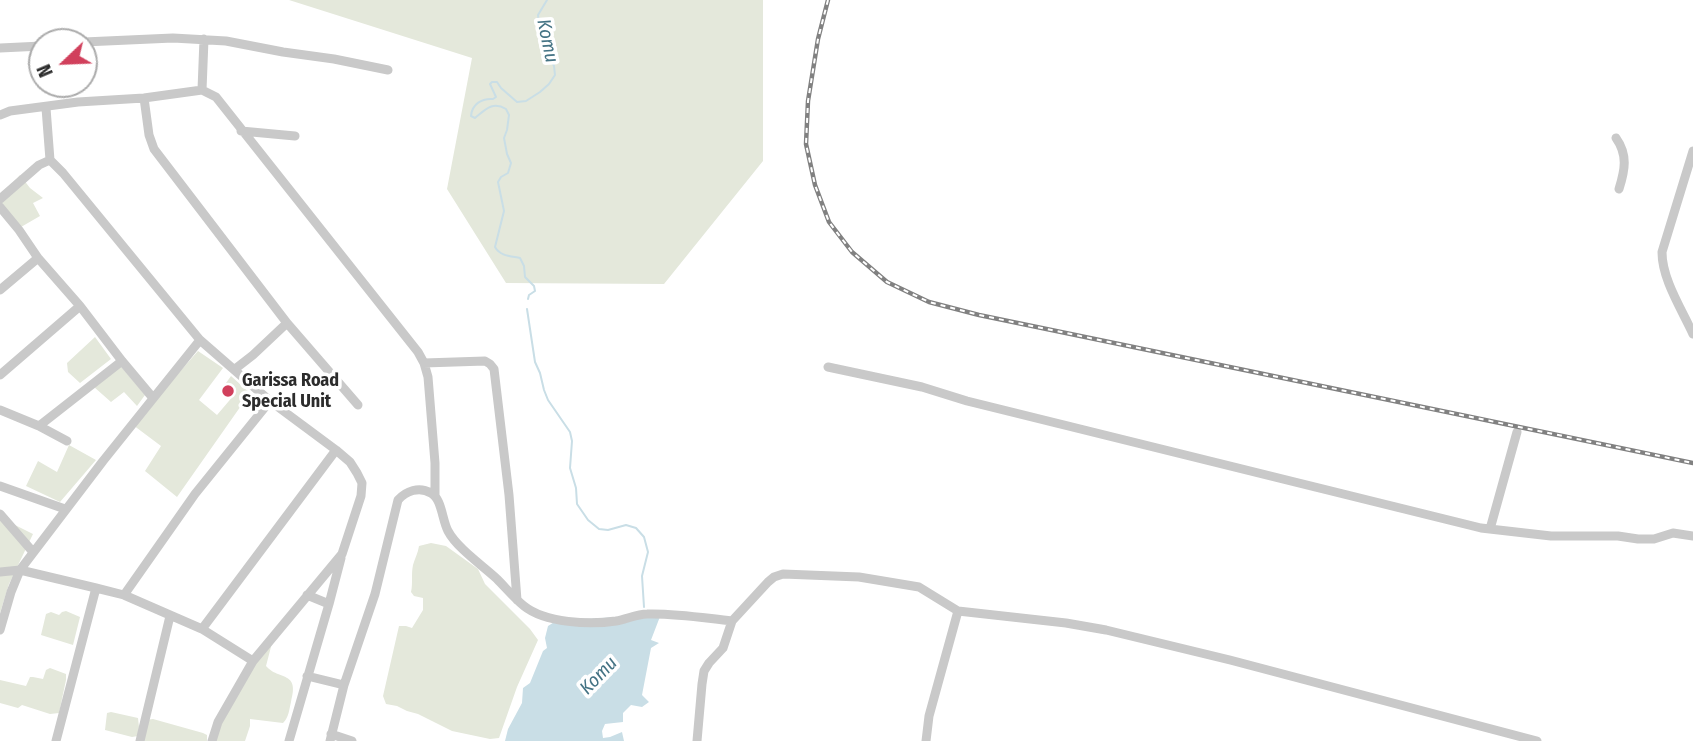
<!DOCTYPE html>
<html>
<head>
<meta charset="utf-8">
<style>
	body { margin:0 }
	#map { position:relative; width:1693px; height:741px; overflow:hidden; background:#fff; font-family:"Fira Sans Condensed",sans-serif }
	canvas { display:block }
	.north { position:absolute; left:28px; top:28px; width:70px; height:70px; box-sizing:border-box; background:#fff; border:2px solid #ababab; border-radius:50%; rotate:247deg; font-size:19px; font-weight:700; line-height:28px; text-align:center; color:#2c2c2c }
	.north::after { content:''; display:block; margin:auto; width:24px; height:32px; background:#d1405c; clip-path:polygon(50% 0,100% 100%,50% 72%,0 100%) }
</style>
</head>
<body>
<div id="map">
<canvas width="1693" height="741"></canvas>
<div class="north">N</div>
</div>
<script>
const ctx = document.querySelector('canvas').getContext('2d');
ctx.lineJoin = 'round';
function fill(path, color) {
  ctx.fillStyle = color;
  ctx.fill(path, 'evenodd');
}
function trace(path, color, width, dash) {
  ctx.strokeStyle = color;
  ctx.lineWidth = width;
  ctx.lineCap = dash ? 'butt' : 'round';
  ctx.setLineDash(dash || []);
  ctx.stroke(path);
}
function label(font, color, halo, rows, align = 'center') {
  ctx.font = font + ' "Fira Sans Condensed",sans-serif';
  ctx.lineWidth = 7;
  ctx.setLineDash([]);
  ctx.textBaseline = 'middle';
  ctx.strokeStyle = halo;
  ctx.fillStyle = color;
  for (const [text, x, y, turn = 0] of rows) {
    ctx.save();
    ctx.translate(x, y);
    ctx.rotate((+turn || 0) * Math.PI / 180);
    ctx.textAlign = isNaN(turn) ? turn : align;
    if (halo) ctx.strokeText(text, 0, 0);
    ctx.fillText(text, 0, 0);
    ctx.restore();
  }
}
fill(new Path2D(`
	M289 0H763V161L664 284 506 283 447 189 472 58Z
	M20 175 30 188 43 198 33 203 40 216 21 227 0 204V197Z
	M95 337 111 359 80 383 68 372 67 363Z
	M198 351 223 368 199 400 217 415 234 395 226 383 231 376 250 393 177 497 145 471 161 446 133 425Z
	M118 363 145 395 137 406 124 392 111 402 94 387Z
	M69 445 96 460 60 502 26 486 38 461 57 472Z
	M0 515 15 525 33 534 9 584 0 613Z
	M431 543 446 546 478 569 485 584 530 629 538 640 517 687 499 738 490 739 452 731 418 714 407 711 397 706 386 704 383 696 399 626H406L412 628 423 610V598L414 596 411 592C413 583 411 574 413 565 415 558 418 553 419 546Z
	M66 611 80 617 73 645 41 635 46 614 51 612 59 615 62 612Z
	M272 643 266 666C279 681 300 670 291 702 289 710 289 717 283 723L250 719V726L245 741H211L238 686Z
	M50 668 66 674V680L59 713 50 714 22 705 18 708 0 703V680L26 686 30 677H33L43 679 46 670Z
	M111 712 138 718 139 727 138 736 132 737 105 730 107 713Z
	M153 719 203 733 207 735V741H140L146 720Z`), '#e4e8db');
fill(new Path2D(`
	M661 614 651 640 659 643 651 648 642 695 649 702 642 707 631 705 623 713V722L605 724 602 731 603 738 610 737 622 732 624 741H505L508 729 522 703 523 688 530 683 543 651 547 648 545 638 548 626 556 621Z`), '#c9dee6');
trace(new Path2D(`
	M528 299 529 295 535 291 534 286 525 277 524 266 520 258C510 256 500 256 495 247L504 211 498 182 501 177 508 173 511 163 507 154 504 138 507 130 509 115 506 109C493 101 486 109 475 118L471 116C472 104 482 98 493 99L496 97 490 84 492 82H497L501 88 517 102 526 101 540 92 549 84 555 75 554 66 545 48V33L539 23 538 15 547 0
	M527 309 535 362 540 373 544 390 548 400 570 432 572 441 570 468 576 488 577 504 588 520 599 529 608 530 626 525 636 528 644 537 648 552 642 576 644 607`), '#c9dee6', 2);
trace(new Path2D(`
	M84 42 173 38 226 41 283 52 334 59 388 70
	M0 48 42 46
	M202 90 204 39
	M144 98 149 135 154 149 287 323 253 355 235 369
	M46 108 50 160 63 173 200 340 270 401 336 450 350 462 357 473 362 483 361 496 342 554 253 661 218 722 212 741
	M0 115 10 111 78 102 144 98 202 90 216 97 418 352 424 363 428 377 435 463V496
	M241 131 295 136
	M1616 138C1628 155 1625 170 1619 189
	M1693 151 1662 252C1662 279 1681 308 1693 334
	M0 199 39 165 50 160
	M0 207 19 230 38 258 0 290
	M38 258 80 306
	M287 323 358 405
	M424 363 485 361 490 364 494 369 509 495 517 600
	M828 367 922 387 967 401 1481 528 1551 536H1618L1638 539H1654L1673 533 1693 536
	M0 375 80 306 122 361 153 398
	M0 410 39 426 122 361
	M39 426 67 441
	M0 486 65 509
	M0 514 33 552
	M1490 529 1517 432
	M0 572 20 570 96 588 124 595 202 629 253 661
	M124 595 195 494 270 401
	M329 604 341 558
	M202 629 336 450
	M0 630 11 592 20 570 103 461 200 340
	M307 676 344 685 375 594 398 500C406 491 419 486 431 493 442 499 442 520 448 531 457 548 483 566 497 579 506 588 514 598 524 606 545 623 590 625 616 621 627 619 637 614 647 614 676 613 704 618 732 621
	M331 734 352 741
	M56 741 96 588
	M140 741 170 616
	M289 741 329 604 307 595
	M330 741 344 685
	M697 741 702 684 704 671 709 663 723 648 732 621 768 582 774 577 783 574 859 577 919 587 958 611 1066 623 1106 630 1230 660 1537 741
	M926 741 929 716 958 611`), '#c9c9c9', 9);
const rail = new Path2D(`
	M828 0 818 39 808 101 806 144 815 185 829 222 852 252 887 282 929 302 979 315 1693 463`);
trace(rail, '#818181', 4.5);
trace(rail, '#fff', 2, [5]);
for (const [x, y, r, color] of [
	[228,391,7,"#d1405c"]
]) {
  const dot = new Path2D();
  dot.arc(x, y, r, 0, 2 * Math.PI);
  ctx.fillStyle = color;
  ctx.fill(dot);
  trace(dot, '#fff', 2.5);
}
label('bold 18px', '#2c2c2c', '#fff', [
	["Garissa Road",242,381],
	["Special Unit",242,402]
], 'left');
label('italic 19px', '#447384', '#fff', [
	["Komu",547,41,78],
	["Komu",599,676,-46]
]);
</script>
</body>
</html>
